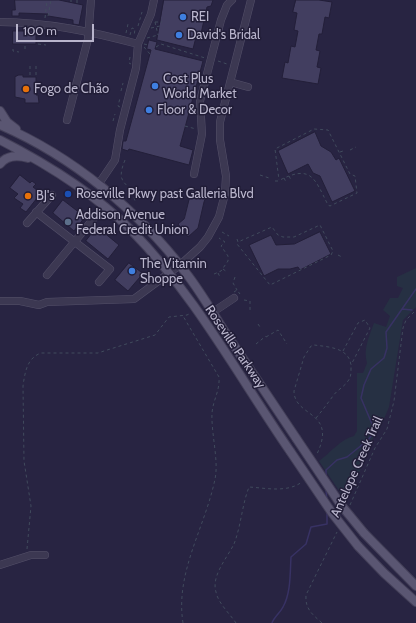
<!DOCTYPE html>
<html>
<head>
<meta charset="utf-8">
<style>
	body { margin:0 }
	#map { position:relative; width:416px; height:623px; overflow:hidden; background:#282442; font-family:Cabin,sans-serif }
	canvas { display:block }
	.scale { position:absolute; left:16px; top:24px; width:78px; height:18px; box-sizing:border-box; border:2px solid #b9b5cc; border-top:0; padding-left:5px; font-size:12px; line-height:14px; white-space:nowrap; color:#b9b5cc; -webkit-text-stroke:3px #211d37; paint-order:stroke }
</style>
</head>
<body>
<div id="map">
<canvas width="416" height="623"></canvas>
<div class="scale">100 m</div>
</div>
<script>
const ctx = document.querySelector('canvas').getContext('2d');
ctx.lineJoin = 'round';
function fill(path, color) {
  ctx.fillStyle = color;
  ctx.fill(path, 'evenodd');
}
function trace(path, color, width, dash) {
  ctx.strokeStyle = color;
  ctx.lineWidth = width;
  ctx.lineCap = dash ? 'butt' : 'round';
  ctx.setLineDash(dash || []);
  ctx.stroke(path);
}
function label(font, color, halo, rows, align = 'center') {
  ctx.font = font + ' Cabin,sans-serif';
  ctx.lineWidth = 3;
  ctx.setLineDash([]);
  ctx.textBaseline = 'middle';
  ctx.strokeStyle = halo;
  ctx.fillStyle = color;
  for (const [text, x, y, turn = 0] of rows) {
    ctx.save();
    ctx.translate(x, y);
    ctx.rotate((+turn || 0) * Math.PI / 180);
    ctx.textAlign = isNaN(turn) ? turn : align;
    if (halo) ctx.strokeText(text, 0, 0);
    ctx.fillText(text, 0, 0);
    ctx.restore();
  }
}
fill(new Path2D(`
	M416 268V307L403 320 389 407 381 426 372 440 371 446 351 491 342 495 319 461C330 453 341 439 354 436L357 431V373H363L367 363C363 350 369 336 374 323L386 327 390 316 383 310 390 298H398L403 288 397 286V277Z`), '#263043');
trace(new Path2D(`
	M402 309 412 310
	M326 478V470L337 460 347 457 368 440 375 431 361 398 364 385 371 369 384 358 387 348 386 332 416 289
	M326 490 327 500
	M272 623C274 617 280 613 283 607 291 593 290 573 291 557L306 544 311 527 327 524V512`), '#383264', 1.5);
const building = new Path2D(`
	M15 0H59L83 5 79 25 73 24V20L48 16V14L19 13V16H12V10H15Z
	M164 0H213L211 6 207 7 200 38 196 37 193 49 157 40Z
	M296 0H319L332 2 329 18 325 17 322 34H319L316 50 320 51 317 67 321 68 318 84 282 78 285 62 288 63 291 46 295 47 298 31 294 30 297 13 293 12Z
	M13 31H36V44H13Z
	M149 40 157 42 155 49 203 61 180 146 193 150 189 165 129 149 128 151 122 149 123 141H126L151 50 147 49Z
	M19 75H23V77H36V95H38L39 103H25V99L15 97V77Z
	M315 132 321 146 331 152 336 160 339 158 355 191 332 202 320 176 313 173 308 164 288 174 278 151Z
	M20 175 30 183 32 181 36 184 33 187 41 193 26 212 20 208 23 204 14 198 18 194 10 188Z
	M192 189 209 191 208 198 206 197 204 202 198 228 188 237 178 224 184 219Z
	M63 200 85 217 74 231 53 213Z
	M97 227 119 245 108 259 86 241Z
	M320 232 331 254 300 270 298 267 290 269H278L264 276 249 245 271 235 276 245 294 244Z
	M129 263 141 272H143L144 276 140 277 128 291 115 280Z`);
fill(building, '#423e60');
trace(building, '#231f39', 1);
const minor = new Path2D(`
	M0 22C47 22 93 32 138 44
	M230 82 248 87
	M67 120 88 39 91 0
	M194 174 202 134 200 101 221 20 227 5 232 0
	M98 185 115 160 120 130 136 68 138 44 151 14 154 0
	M36 212 110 269 99 282
	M27 223 52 195
	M47 275 104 206
	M0 301H20L39 305 47 302 134 299 180 265 200 247 208 237 219 217 225 194 226 176 220 140V122L251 0
	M213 312 234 298
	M0 565 31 555H45`);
const major = new Path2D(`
	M0 111 7 122 16 129
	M0 125C72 156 139 211 186 273 200 291 211 310 223 329 247 365 271 401 296 438
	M0 140C45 163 96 195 132 231 195 295 239 377 290 451
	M0 164C7 155 17 155 28 158
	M364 533 416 586
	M358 546 384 573 416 602`);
trace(minor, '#545069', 8);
trace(major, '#433f58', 10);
trace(new Path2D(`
	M71 2V0
	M77 3V0
	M48 16 51 0
	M45 18 47 0
	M155 22H162
	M155 22 158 35
	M138 26 142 12
	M151 28 160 26
	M126 33 128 24
	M130 35 132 28 135 29 134 36
	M147 38 158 35
	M38 44 46 45
	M144 44 148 45
	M144 47 150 54
	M156 47 161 44 205 58
	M13 49V51L19 52
	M25 49V44
	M130 57 129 63 131 64
	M218 61 227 64
	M30 75V66
	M36 75V66
	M121 91 123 83
	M120 107 118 106 120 98
	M113 121 115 114
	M185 126 196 129
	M350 150 356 147
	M340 152 343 151
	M125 160C114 187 130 179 135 201
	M260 175 269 178
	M289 176 291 180
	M284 178 286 182
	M275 181H278C311 164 314 177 328 205L330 206 357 193 355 176 350 174 328 130 314 129 275 149 279 180
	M222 232 229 236
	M237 239 238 242 237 244 270 285 331 255 333 251 320 225 294 237H283L278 235 272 227 238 242
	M338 255 342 257
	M223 269 227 272
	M218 273 220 277
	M214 274 221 271 228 261V256L221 246 225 242 219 238
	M235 277 233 283 237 290
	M234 292 237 290 240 294
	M244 300 250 301V313
	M258 324 260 327
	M266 337 278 330 287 344
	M256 344 266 336
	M343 351 358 323 365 320 370 328 351 365
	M316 418C322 411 327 404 333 396 337 390 344 387 348 381 351 377 351 374 351 369 352 348 330 347 314 345L311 346 304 357 294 391C294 418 339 410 316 456
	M350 505 375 448 387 429 394 401 403 328 406 320 416 310
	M27 549 31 506 24 461 23 386C25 372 27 358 41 353H98L104 351 155 335 169 317 187 315 191 313
	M183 623C175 572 205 528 215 479 219 461 211 433 212 413 213 400 220 391 219 377L183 316
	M236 623C230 614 218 603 216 592 211 576 227 558 234 544 241 526 242 505 249 487 266 488 287 493 302 482
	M322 623C312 614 305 609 306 595L337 532`), '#414b5d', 1, [3, 3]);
trace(minor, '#3c3852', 7);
trace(major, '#5a5672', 8);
const majorBridge = new Path2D(`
	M296 438 341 505 364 533
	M290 451 332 513 358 546`);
trace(majorBridge, '#433f58', 10, []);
trace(majorBridge, '#5a5672', 8);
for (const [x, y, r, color] of [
	[183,17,4,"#3f7fe0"],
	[179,35,4,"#3f7fe0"],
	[155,86,4,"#3f7fe0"],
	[26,89,4,"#e8710a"],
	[149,110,4,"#3f7fe0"],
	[68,194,4,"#1a4fb4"],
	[28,196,4,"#e8710a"],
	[68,222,4,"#5c6f8a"],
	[132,271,4,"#3f7fe0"]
]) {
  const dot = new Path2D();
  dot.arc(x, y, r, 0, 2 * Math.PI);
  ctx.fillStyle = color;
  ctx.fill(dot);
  trace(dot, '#211d37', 1.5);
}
label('13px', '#b9b5cc', '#211d37', [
	["REI",191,17],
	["David's Bridal",187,35],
	["Cost Plus",163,79],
	["World Market",163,94],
	["Fogo de Chão",34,89],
	["Floor & Decor",157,110],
	["Roseville Pkwy past Galleria Blvd",76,194],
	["BJ's",36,196],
	["Addison Avenue",76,215],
	["Federal Credit Union",76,230],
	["The Vitamin",140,264],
	["Shoppe",140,279]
], 'left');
label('13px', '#b9b5cc', '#211d37', [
	["Roseville Parkway",235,347,56],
	["Antelope Creek Trail",357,467,-66]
]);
</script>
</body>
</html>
